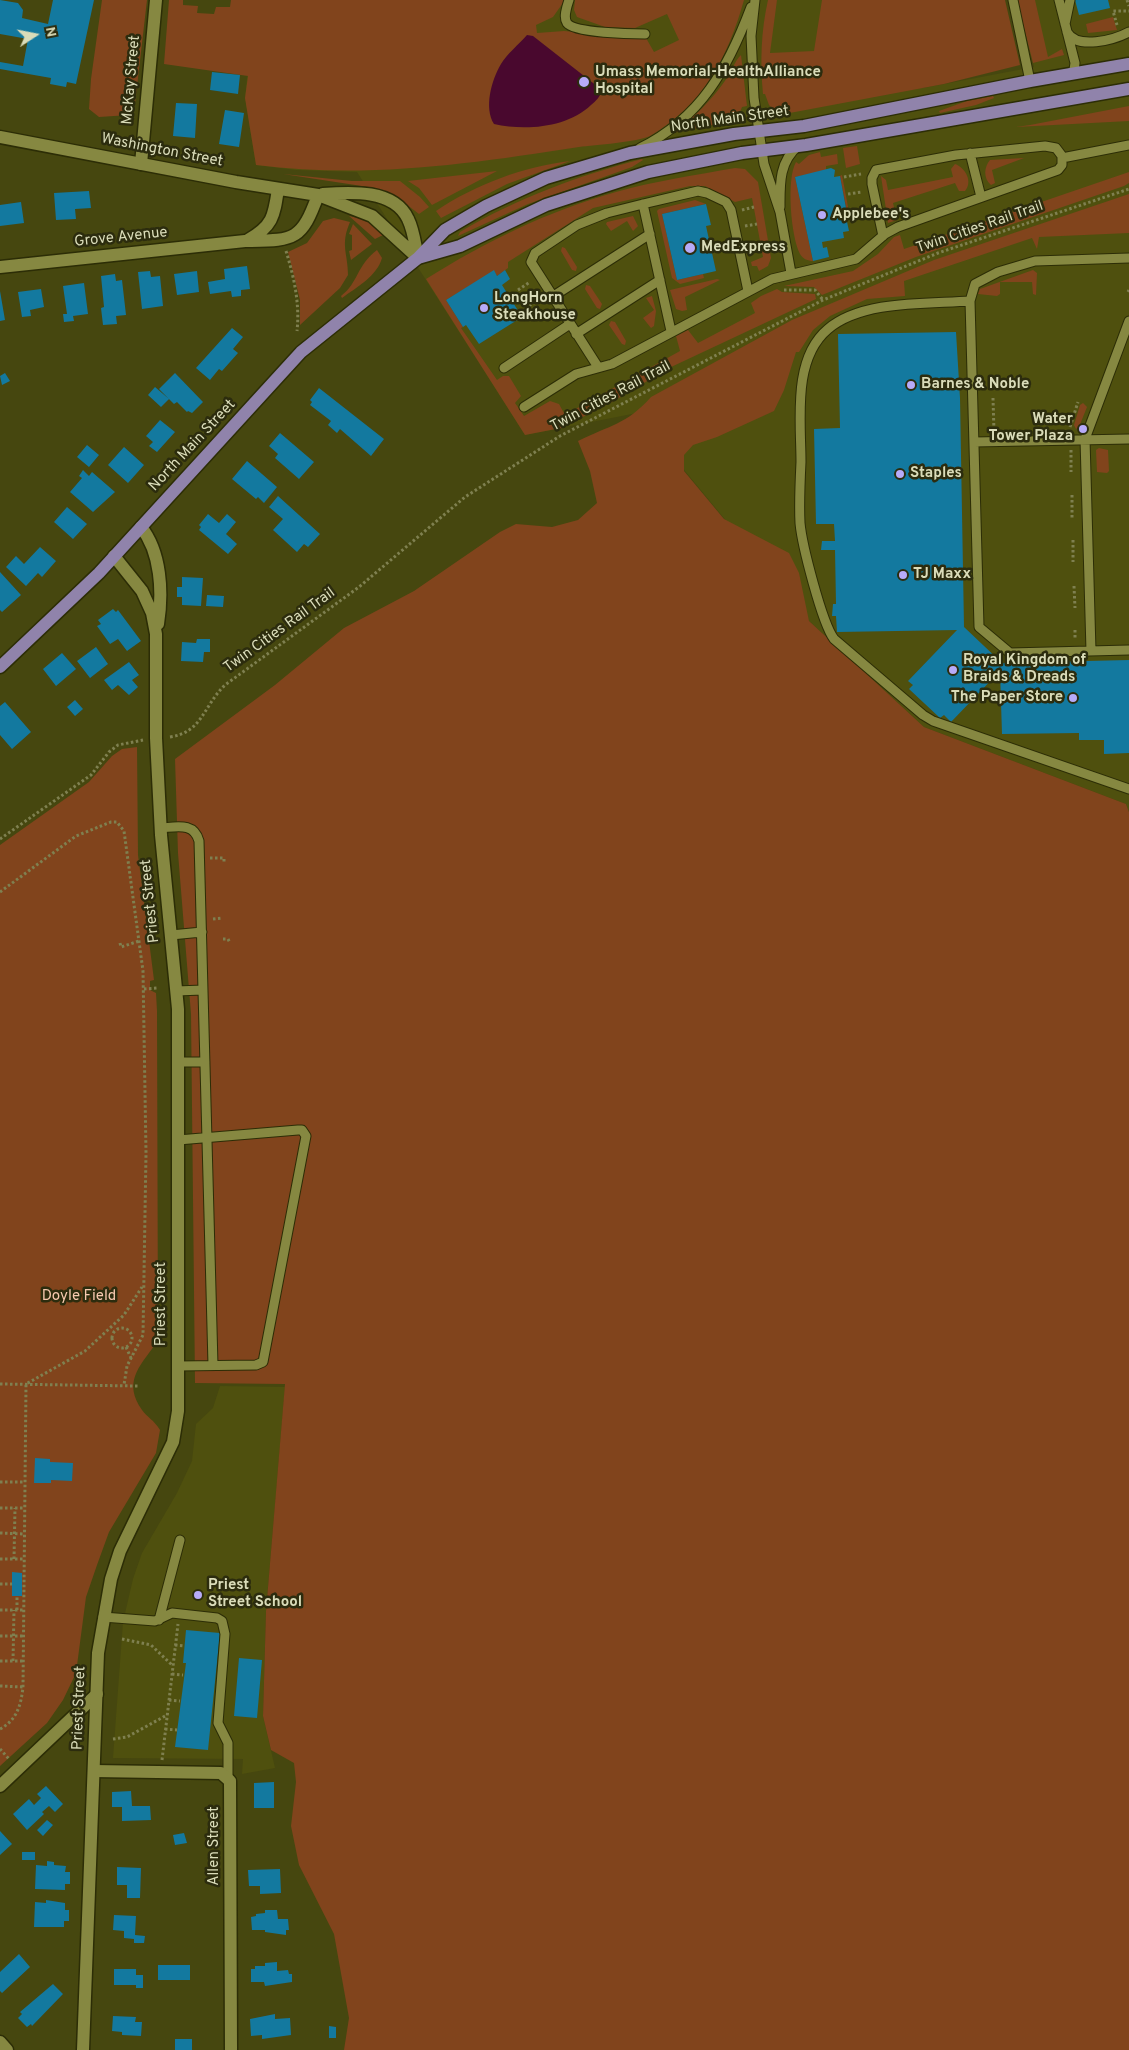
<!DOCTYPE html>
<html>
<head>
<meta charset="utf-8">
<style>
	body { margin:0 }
	#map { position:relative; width:1129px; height:2050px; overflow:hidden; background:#46470f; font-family:Overpass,sans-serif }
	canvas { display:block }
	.north { position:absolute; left:10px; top:10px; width:50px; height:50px; -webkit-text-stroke:4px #2c2c0e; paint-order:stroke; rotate:79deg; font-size:14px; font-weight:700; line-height:20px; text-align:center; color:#dadcb9 }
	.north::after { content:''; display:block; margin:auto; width:18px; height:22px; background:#dadcb9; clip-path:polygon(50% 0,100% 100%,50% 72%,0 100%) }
</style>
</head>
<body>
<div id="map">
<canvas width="1129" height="2050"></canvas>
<div class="north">N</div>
</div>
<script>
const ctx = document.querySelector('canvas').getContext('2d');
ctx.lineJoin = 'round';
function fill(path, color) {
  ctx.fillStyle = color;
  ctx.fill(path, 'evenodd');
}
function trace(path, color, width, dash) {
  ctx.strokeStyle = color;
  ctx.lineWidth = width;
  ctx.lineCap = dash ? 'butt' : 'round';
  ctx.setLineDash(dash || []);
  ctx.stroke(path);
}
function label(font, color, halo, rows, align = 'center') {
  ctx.font = font + ' Overpass,sans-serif';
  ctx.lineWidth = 5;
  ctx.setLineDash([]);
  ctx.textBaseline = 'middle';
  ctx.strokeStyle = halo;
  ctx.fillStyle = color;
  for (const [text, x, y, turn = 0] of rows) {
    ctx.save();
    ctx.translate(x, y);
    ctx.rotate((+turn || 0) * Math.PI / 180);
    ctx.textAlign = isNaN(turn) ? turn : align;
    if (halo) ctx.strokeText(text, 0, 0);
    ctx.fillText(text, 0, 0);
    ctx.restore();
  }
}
fill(new Path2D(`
	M255 0H894L923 88 1034 67 1017 0H1129V812L1126 804 924 727 809 621 637 413 525 435 357 172 296 170 256 165 245 98Z
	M220 1386 285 1387 266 1611 263 1716 275 1768 242 1774 243 1759 113 1758 123 1622 133 1579 142 1553 177 1493 192 1461 196 1424 213 1408Z`), '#4f500e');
fill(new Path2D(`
	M102 0H147L135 104 129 115 99 117 89 109 91 79Z
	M169 0H183V5L198 6 197 13 214 14 216 7H230L231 0H565L553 17 536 25 537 33 564 31 646 38 654 52 679 40 667 14 635 28 605 27 577 17 574 10 575 0H744C728 57 703 105 650 136 638 142 595 145 579 147 469 164 368 179 256 165L245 98 248 76 164 64Z
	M768 0H777L770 53 814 51 822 0H1005L1020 65 944 84 779 115 769 105 765 94H763C760 62 761 31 768 0Z
	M1017 0H1035L1048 57 1062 49 1064 55 1033 63Z
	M1113 17 1117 30 1088 33 1086 24Z
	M741 55 747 106 742 107 738 117 733 121 672 133C694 118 712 100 727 78 732 71 735 60 741 55Z
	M993 96 994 98 976 105 940 113 939 111 967 101Z
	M1129 106V121L1016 127 1030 125Z
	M857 146 860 164 846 168 843 148Z
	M820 152 821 157 837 154 838 164 826 166V171L795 177 813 261C808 261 803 259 800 254 791 237 786 179 796 162L799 164 809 155Z
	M1024 158 992 170 995 183 991 185C983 178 984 167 990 160Z
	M642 159 643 160 632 167 528 204 458 236 460 232C517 198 578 176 642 159Z
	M570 161 507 184 441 218 436 211C476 184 523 167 570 161Z
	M955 164C966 168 973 182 965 191H959L955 183 893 203 897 220 888 223 881 176 886 180 888 190 953 177 951 169Z
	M735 168 745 169 758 182 771 258 768 266 759 271 757 266H752L751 262 763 257 752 198 735 202 705 186H690L593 208 508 262V268L497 276 494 271 446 300 463 327 461 328 497 380 503 376H509L521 396 515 403 524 416 550 401 559 404 565 415 680 351 676 336 688 330 698 343 755 313 751 303 761 296 777 289 782 292 815 294 816 299 669 368 612 402 561 428 525 435 426 279C485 242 548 211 616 192 655 181 696 175 735 168Z
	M497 171 432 205 419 188 408 181Z
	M1129 172V183L1124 186 916 257 822 295 814 287 784 286 853 271 878 254 894 237 900 235 904 249Z
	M283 174 352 181H400L420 197 429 207 419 214 397 197 375 188Z
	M842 175 849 212 841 214 840 209 846 207 840 176Z
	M1129 194V233L1039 237 1037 249 1032 238 904 281 905 296 867 299 830 316 813 330 799 352H796L784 390 774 411 717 437 693 445 684 455V471L724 519 789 553 799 573 809 621 924 727 1126 804 1129 812V2050H344L349 2018 334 1934 299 1865 291 1826 296 1782 294 1763 271 1750 263 1716 266 1611 285 1384 195 1383 191 1014 178 853 175 759 275 685 344 628 414 591 500 532 516 524 552 527 578 520 597 503 590 471 578 441C610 425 626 425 651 397L792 320 934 260Z
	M695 200 706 204 662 214 677 280 703 274 704 278 680 284 672 278 657 211 659 209Z
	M349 216 367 220 383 235 375 239Z
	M633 216 638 226 633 231 627 221 611 231 606 224 607 222Z
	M334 218 350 222C340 245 348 253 348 275L340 288 300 325V300L288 252 307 243 323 221Z
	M353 224 372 244 351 260 349 251 352 250V235L349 234Z
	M562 247 565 248 577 267 576 271 572 270 561 251Z
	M377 250 382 258C377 276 357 287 342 298L341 296C359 282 356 266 377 250Z
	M1033 270 1037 273 1036 295 1033 294 1032 282H1000V294L997 296 978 294 980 289Z
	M717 279 720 280 685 297 687 310 682 311 676 309 670 290Z
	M586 285 590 286 602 304 600 309 597 308 585 289Z
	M652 296 656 311 654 326 651 328 643 318 654 310 646 298Z
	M611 321 615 322 626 341 625 345 622 344 609 325Z
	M1083 403 1087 407 1079 427 1076 429 1074 425 1080 405Z
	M1099 448 1108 450 1109 471 1107 473 1097 472 1096 450Z
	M137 747 138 855 154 980 150 981V990L156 993 157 1011 158 1339 156 1345 154 1346C139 1367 123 1383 142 1410 147 1417 154 1420 160 1430L156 1453 109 1532 97 1565 86 1597 76 1673 63 1700 47 1723 0 1766V845L89 782 112 756 122 749Z`), '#81441c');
fill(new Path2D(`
	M527 35 533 36 602 90C600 97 596 101 591 105 567 128 525 131 494 124 484 108 491 81 501 64 507 54 519 44 527 35Z`), '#49082e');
fill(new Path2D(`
	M0 0 18 3 23 10 22 18 48 24 53 0H94L76 84 67 82 66 87 50 84 51 78 0 69V62L23 66 28 39 0 34Z
	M1075 0H1108L1110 8 1079 15Z
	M212 72 240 75 238 94 210 90Z
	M176 103 197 104 195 138 173 136Z
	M225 110 244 113 239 147 219 144Z
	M831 168 835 170 834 177 840 176 846 208 840 209 842 218 846 217 849 231 843 232 844 238 822 242 823 248 827 247 829 257 813 261 795 177Z
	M89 191 91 208 75 209 76 219 56 220 54 193Z
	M21 202 24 223 0 226V205Z
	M706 204 711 225 706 226 716 271 677 280 662 214Z
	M247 266 250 289 241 290V296L232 297 231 291 210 294 208 282 225 279 224 269Z
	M494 270 497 276 505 270 510 279 502 285 522 317 479 344 466 325 463 327 446 300Z
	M150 271 151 277 160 276 163 306 142 309 138 272Z
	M197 271 199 292 177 295 174 274Z
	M115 274 116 281 122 280 126 315 116 316 117 324 103 325 101 308 104 307 101 276Z
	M84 283 88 314 73 316 74 321 64 322 63 314H67L63 286Z
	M41 289 44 307 30 310 31 316 22 317 18 292Z
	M0 291 5 320 0 321Z
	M232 328 243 337 233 349 238 353 222 371 219 369 210 380 196 368Z
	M956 332 960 398 964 627 1002 663 1129 660V753L1104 754V740H1079V733L1002 734 1000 671 951 722 944 715 940 718 909 689 913 685 908 681 957 630 837 632 836 616H832L833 604H836L835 550H821L822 541H835L834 524H816L814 429 840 428 838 334Z
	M5 373 10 381 2 385 0 376Z
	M175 373 203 402 192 413 188 411 187 412 177 402 174 404 159 389Z
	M155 387 169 399 161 407 148 395Z
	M319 388 384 439 371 456 340 429 337 433 328 425 331 421 310 405 312 402 310 400Z
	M160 420 175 432 157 452 149 446 153 442 146 436Z
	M280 433 314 462 299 479 275 458 278 454 269 446Z
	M87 445 99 455 89 467 77 457Z
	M124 447 144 465 128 483 108 465Z
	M247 461 277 487 264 503 258 497 256 499 232 479Z
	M83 470 89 476 92 472 115 492 93 512 70 492 82 478 79 476Z
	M278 496 320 534 308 547 304 544 297 552 273 530 283 519 269 507Z
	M67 507 87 524 73 539 54 522Z
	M208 514 219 523 227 514 236 522 226 534 237 544 228 554 199 530 201 527 199 525Z
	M40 547 56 561 42 577 38 573 26 586 6 567 16 556 24 564Z
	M0 572 21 595 2 612 0 610Z
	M182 577 203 578 201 606 182 605V597H177V587H182Z
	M207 595 224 596 223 607 206 606Z
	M113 609 116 612 118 610 141 641 127 651 118 639 110 644 97 626 101 624 98 620Z
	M197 639H210V652H204L203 662 181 661 182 642 196 643Z
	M96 647 108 664 90 678 77 661Z
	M62 653 76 669 56 686 43 669Z
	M129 662 139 675 132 680 138 687 129 695 118 685 112 690 104 680Z
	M75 700 83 709 75 716 67 707Z
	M5 702 31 732 12 749 0 735V706Z
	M35 1458 50 1459V1462L73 1463 72 1481 51 1480V1483H34Z
	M12 1572 22 1573V1596H12Z
	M186 1630 220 1633 208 1750 175 1747 186 1663H183Z
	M239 1658 262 1660 257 1718 234 1716Z
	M274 1782V1808H254V1783Z
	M46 1786 63 1804 55 1812 49 1806 42 1812 44 1814 27 1830 13 1814 29 1799 34 1805 41 1798 37 1794Z
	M131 1791 132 1806H150L151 1820 122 1821V1807H112V1792Z
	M47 1820 53 1825 43 1836 37 1830Z
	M0 1831 12 1844 0 1855Z
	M184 1833 187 1843 175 1845 173 1835Z
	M22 1852H35V1860H22Z
	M47 1861 54 1862V1865L66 1866 65 1872H70V1884H65V1890L35 1889 36 1865 47 1866Z
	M117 1867 141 1868 140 1898H127V1885H117Z
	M280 1869 281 1893 260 1894V1886H249L248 1870Z
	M46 1900 65 1903V1910H69V1921H64V1927H34L35 1902 46 1903Z
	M265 1910H277L278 1919H288L289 1930H286V1935L265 1932V1930H252L251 1917 256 1916V1914L265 1913Z
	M114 1915 136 1916 135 1935 145 1936 144 1943H134V1939L124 1938V1931L113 1930Z
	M19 1954 30 1967 2 1993 0 1991V1972Z
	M277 1962V1971L288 1970 289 1974H292V1982L265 1986 264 1982H251V1969H255V1966H265V1963Z
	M158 1965H190V1980H158Z
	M114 1969H136V1975H143V1988H136V1985H114Z
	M53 1984 63 1994 32 2026 31 2024 27 2027 18 2018 22 2014 20 2012Z
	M275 2014V2019L290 2018 291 2035 262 2039V2035L251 2036 250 2019Z
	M113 2016 136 2017 135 2022H142L141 2036 122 2035V2032L112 2031Z
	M329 2026 336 2027V2038H329Z
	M175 2039H192V2050H175Z`), '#13799f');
const lane = new Path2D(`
	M569 0C567 6 563 17 567 23 574 33 632 34 645 34
	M755 0 751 36 754 98 764 164 780 212 791 273
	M1013 0 1030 81
	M1059 0 1075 63 1074 70 1068 75
	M1065 24 1070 0
	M1067 32C1077 50 1114 40 1129 32
	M640 148C701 118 728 68 751 7
	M970 153 981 197
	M1062 158 1129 145
	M643 204 671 331
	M780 207C780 184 779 162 798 146
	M1129 258 1035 261 998 272 975 284 970 301 979 627 1010 653 1129 650
	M552 297 650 234
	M970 301C927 304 862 300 828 329 792 359 801 421 801 462 800 482 799 503 800 523 802 545 822 623 834 639L923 715 933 721 1129 789
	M576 334 660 280
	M598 367 531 262 535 253 577 225 607 213 643 204 698 191 707 193 726 202 731 210 748 291
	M504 368 570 324
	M524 407 576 374 612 364 772 279 856 259 885 234 898 227 1058 170 1062 165V156L1056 148 1045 146 956 155 876 170 872 178V184L883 236
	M974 442 1129 439
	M1091 651 1085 439 1129 321
	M160 828C177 827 194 822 199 841L213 1365
	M171 935 202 932
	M176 991 203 990
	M178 1062H205
	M178 1140 298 1130H302L306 1136 263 1362 256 1365 178 1366
	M103 1617 155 1621 172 1613 217 1618 222 1621 225 1634 218 1723 228 1743V1777
	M159 1620 180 1540`);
const street = new Path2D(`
	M141 164 156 0
	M94 1771 221 1773 230 1781 231 2050
	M0 1786 97 1694
	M0 2042 7 2050`);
const secondary = new Path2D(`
	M0 137 236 182 318 195 372 216 418 258
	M323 194C351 192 394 189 408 219 414 231 415 245 418 258
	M248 240C273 226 274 216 278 189
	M0 267 245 241C294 240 301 242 318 195
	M141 527C161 552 163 592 158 624
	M83 2050 98 1653 111 1579 120 1551 173 1442 178 1411V1009L161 835 156 738V634L152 613 142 591 114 556`);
const primary = new Path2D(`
	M418 258 460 246 546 205 648 172 742 153 806 145 1129 89
	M0 667 99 573 301 352 418 258 445 230 486 206 546 178 630 153 734 134 804 126 1030 81 1129 64`);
trace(lane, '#2c2d06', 11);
trace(street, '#2c2d06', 15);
trace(secondary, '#2c2d06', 15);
trace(primary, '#2c2d06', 15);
trace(new Path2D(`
	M1127 0 1129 6
	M1117 25 1113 11H1129
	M844 177 861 174
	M848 194 862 192
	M742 210 754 207
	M745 226 757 224
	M286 251C294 277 300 304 297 331
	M518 290 530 282
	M784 290H815L823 300
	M1128 292 1129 290
	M529 306 541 298
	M993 398 994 432
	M1070 427 1078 402
	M1071 450V472
	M1072 495V518
	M1073 540V562
	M1074 586 1075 608
	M1075 630V640
	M170 737C203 732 203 706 225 685L359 587 465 497 560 436 823 300 938 253 1129 189
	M0 839 91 775 109 752 118 745 143 740
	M210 858H224V862H226
	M0 892 76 836 111 822H117L124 831 143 971 146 1153 143 1335 127 1366 124 1385
	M213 919 222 918
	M223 939H228L230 943
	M120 943 121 947 139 941
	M144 989 158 988
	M112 1338a10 10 0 1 1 20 0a10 10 0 1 1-20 0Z
	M126 1347 131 1358
	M0 1384 138 1386
	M0 1482H25
	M0 1508H25
	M0 1533 24 1534
	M0 1559H24
	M14 1559 15 1508
	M0 1584H12
	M0 1610H24
	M17 1610V1596
	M0 1636H24
	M122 1639 151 1645 172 1665
	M175 1645 184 1646
	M0 1661H23
	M13 1661 14 1610
	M172 1674 183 1675
	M0 1686 23 1687
	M169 1700 180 1701
	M0 1729C17 1720 21 1705 23 1687L26 1384 85 1351 124 1315 142 1287
	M165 1729 177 1730
	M113 1739 127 1737 167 1715
	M0 1749 9 1759
	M162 1760 178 1624`), '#7f8050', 3, [2.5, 2.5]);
trace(lane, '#868841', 9);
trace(street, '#868841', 12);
trace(secondary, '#868841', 12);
trace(primary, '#9083ab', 12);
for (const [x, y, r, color] of [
	[584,82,6,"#b7abf8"],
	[822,215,5,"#b7abf8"],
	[690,248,6,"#b7abf8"],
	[484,308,5,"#b7abf8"],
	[911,385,5,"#b7abf8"],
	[1083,429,5,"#b7abf8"],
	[900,474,5,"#b7abf8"],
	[903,575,5,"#b7abf8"],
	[953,670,5,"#b7abf8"],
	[1073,698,5,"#b7abf8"],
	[198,1595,5,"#b7abf8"]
]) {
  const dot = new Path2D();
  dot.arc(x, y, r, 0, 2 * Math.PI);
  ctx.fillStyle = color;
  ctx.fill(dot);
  trace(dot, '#2c2c0e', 2);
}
label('bold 15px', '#dadcb9', '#2c2c0e', [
	["Umass Memorial-HealthAlliance",595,73],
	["Hospital",595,90],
	["Applebee's",832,215],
	["MedExpress",701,248],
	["LongHorn",494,299],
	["Steakhouse",494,316],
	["Barnes & Noble",921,385],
	["Water",1073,420,"right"],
	["Tower Plaza",1073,437,"right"],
	["Staples",910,474],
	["TJ Maxx",913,575],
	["Royal Kingdom of",963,661],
	["Braids & Dreads",963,678],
	["The Paper Store",1063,698,"right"],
	["Priest",208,1586],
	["Street School",208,1603]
], 'left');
label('15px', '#dadcb9', '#2c2c0e', [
	["McKay Street",132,80,-85],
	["North Main Street",730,120,-8],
	["Washington Street",162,151,11],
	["Twin Cities Rail Trail",980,228,-19],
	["Grove Avenue",121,238,-6],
	["Twin Cities Rail Trail",611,397,-28],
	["North Main Street",193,446,-47],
	["Twin Cities Rail Trail",280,631,-36],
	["Priest Street",151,901,-96],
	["Priest Street",162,1304,-90],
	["Priest Street",80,1708,-88],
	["Allen Street",215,1846,-90]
]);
label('15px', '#f7c9af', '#2c2c0e', [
	["Doyle Field",79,1297]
]);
</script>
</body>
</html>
